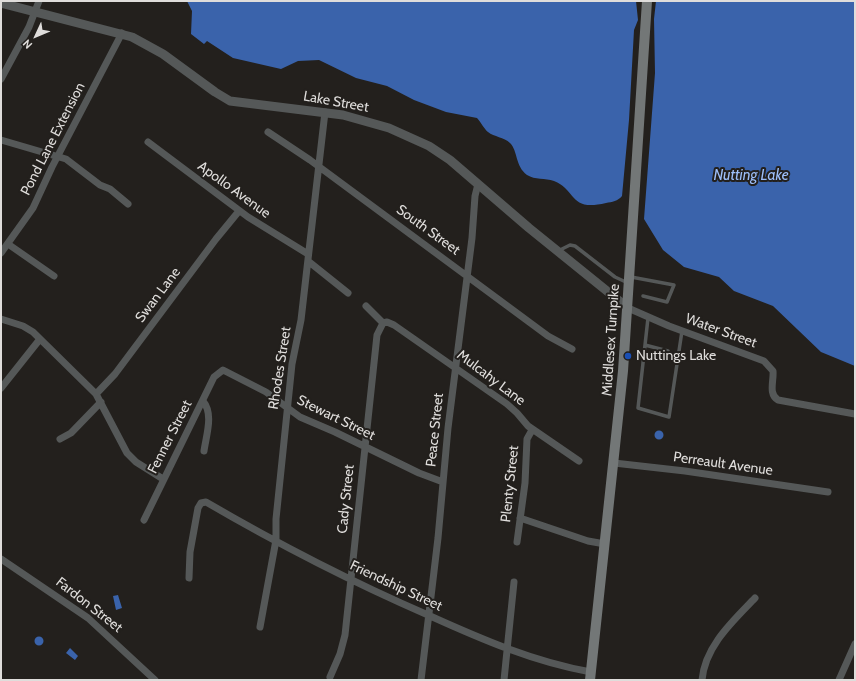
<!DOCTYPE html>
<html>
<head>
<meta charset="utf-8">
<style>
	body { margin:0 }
	#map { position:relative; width:856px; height:681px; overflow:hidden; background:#23201d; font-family:Cabin,sans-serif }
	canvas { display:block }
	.frame { position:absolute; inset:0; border:2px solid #dfdddb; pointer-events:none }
	.north { position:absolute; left:16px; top:16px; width:40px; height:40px; -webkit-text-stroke:3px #23201d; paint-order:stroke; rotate:226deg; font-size:11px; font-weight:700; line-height:16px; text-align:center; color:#dfdddb }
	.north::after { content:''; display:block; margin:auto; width:14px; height:18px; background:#dfdddb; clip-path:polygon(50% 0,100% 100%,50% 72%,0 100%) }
</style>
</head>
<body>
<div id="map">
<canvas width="856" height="681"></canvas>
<div class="frame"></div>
<div class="north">N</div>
</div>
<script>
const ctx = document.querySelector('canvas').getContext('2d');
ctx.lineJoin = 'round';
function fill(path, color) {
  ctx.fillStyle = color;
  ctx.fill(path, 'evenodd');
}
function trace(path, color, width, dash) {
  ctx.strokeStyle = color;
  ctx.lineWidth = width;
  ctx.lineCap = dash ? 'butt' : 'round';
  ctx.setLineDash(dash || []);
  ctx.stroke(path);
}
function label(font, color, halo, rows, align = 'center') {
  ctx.font = font + ' Cabin,sans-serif';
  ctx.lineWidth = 4;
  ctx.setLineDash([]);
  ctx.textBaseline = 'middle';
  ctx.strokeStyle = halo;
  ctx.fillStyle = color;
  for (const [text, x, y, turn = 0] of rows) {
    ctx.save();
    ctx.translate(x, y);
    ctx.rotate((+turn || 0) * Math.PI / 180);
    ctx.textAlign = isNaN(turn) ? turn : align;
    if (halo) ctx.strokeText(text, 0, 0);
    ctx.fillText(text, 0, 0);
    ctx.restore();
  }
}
fill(new Path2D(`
	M187 1H636L638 20 634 30 629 120 622 196C618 201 612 202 606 203 569 212 577 190 554 181 545 178 535 180 527 175 515 166 518 151 510 143 504 137 494 137 488 132 484 129 481 122 477 118L446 112 414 100 387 86 356 78 319 60 298 61 281 69 233 58 207 41 204 44 191 34 192 11Z
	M656 1H855V366L821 352 773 306 734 291 719 277 684 267 663 250 644 219 655 73 654 19Z
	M654.5 435a4.5 4.5 0 1 1 9 0a4.5 4.5 0 1 1-9 0Z
	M118 595 122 608 116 610 113 596Z
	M34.5 641a4.5 4.5 0 1 1 9 0a4.5 4.5 0 1 1-9 0Z
	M70 648 78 656 75 660 66 653Z`), '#3a63ab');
trace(new Path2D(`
	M558 251 570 245 575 246 615 277 628 283
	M631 277 674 285 667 302 643 296
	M648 318 638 408 669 417 682 331
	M645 345 668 351`), '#555858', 3.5);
trace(new Path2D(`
	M1 79 29 27 39 1
	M268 132 310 160 548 336 572 349
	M1 140 66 159 100 185 110 189 128 204
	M148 142 248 217 308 254
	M8 244 54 276
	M1 253 33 208 52 167 122 33
	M308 261 348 293
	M366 306 383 323
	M628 308 669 326 764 361 773 371C774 381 768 394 778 400L855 414
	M1 319 23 326 33 332 96 394 127 453 136 462 163 479
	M383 323 387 322 394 325 507 404 517 413 528 426 579 461
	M1 388 40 339
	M96 394 115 374 216 239 239 211
	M203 401C214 414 206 436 204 451
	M60 439 71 433 101 402
	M614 463 685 471 828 492
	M520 518 588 541 605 544
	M144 520 214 377 223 370 266 392 300 417 335 432 419 473 443 482
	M517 542 525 483 527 439 532 430
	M1 559 88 618 155 680
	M189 578 190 552 198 508 201 503 206 502C278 544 352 582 428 615 481 639 534 662 591 672
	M260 627 276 540V519L292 364 301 320 325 112
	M330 677 340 654 345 635 377 335 383 323
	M421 680 438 538 448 428 472 238 475 196 478 184
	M504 680 514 582
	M702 680C705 646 733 621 755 598
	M839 680 855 644`), '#555858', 7);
trace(new Path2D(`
	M1 3 132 37 163 54 215 92 230 101 343 115 389 128 429 146 450 160 529 228 628 308`), '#555858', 9);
trace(new Path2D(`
	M590 680 623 371 647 1`), '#737777', 10);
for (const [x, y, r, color] of [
	[628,356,4,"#1a4fb4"]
]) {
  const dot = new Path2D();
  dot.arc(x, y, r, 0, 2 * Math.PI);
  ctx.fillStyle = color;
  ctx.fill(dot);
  trace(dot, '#23201d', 1.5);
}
label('14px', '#dfdddb', '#23201d', [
	["Lake Street",336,102,10],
	["Pond Lane Extension",53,139,-63],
	["Apollo Avenue",234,190,36],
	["South Street",428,230,36],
	["Swan Lane",158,295,-53],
	["Water Street",721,331,20],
	["Middlesex Turnpike",611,340,-86],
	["Rhodes Street",280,368,-81],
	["Mulcahy Lane",491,378,37],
	["Stewart Street",336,418,26],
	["Peace Street",435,430,-84],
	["Fenner Street",170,437,-63],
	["Perreault Avenue",723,464,8],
	["Plenty Street",510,484,-84],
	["Cady Street",346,499,-84],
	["Friendship Street",396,586,25],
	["Fardon Street",89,605,38]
]);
label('14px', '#dfdddb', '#23201d', [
	["Nuttings Lake",636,356]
], 'left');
label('italic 15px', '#9dbffa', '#23201d', [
	["Nutting Lake",751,176]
]);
</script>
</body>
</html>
